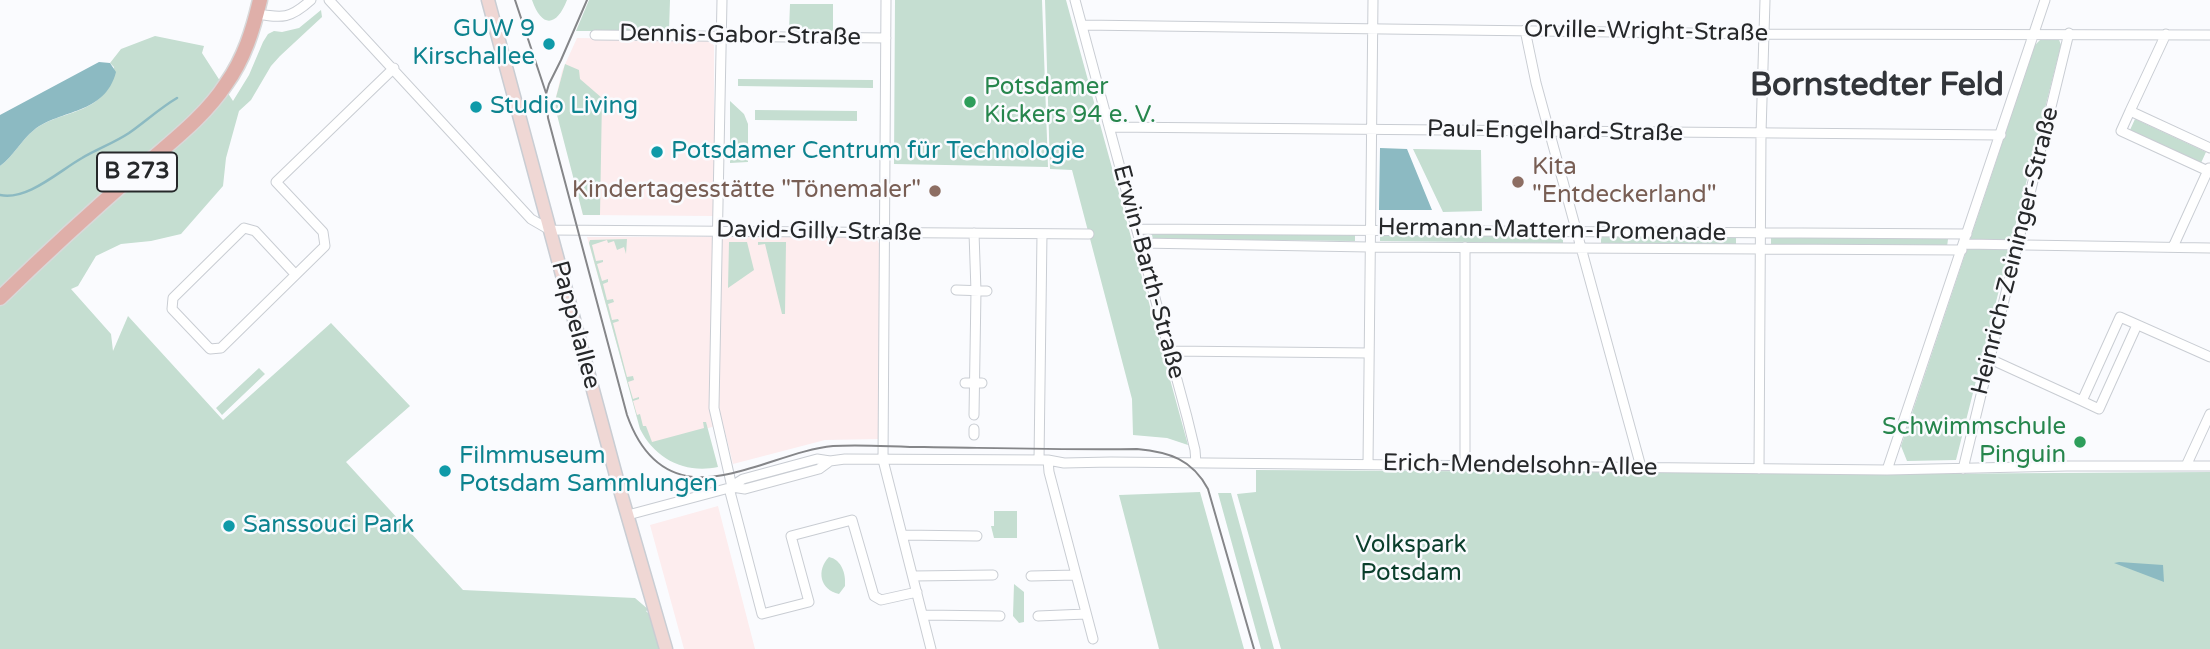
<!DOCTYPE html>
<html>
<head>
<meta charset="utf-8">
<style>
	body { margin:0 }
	canvas { display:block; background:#fafbfe }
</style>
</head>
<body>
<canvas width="2210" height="649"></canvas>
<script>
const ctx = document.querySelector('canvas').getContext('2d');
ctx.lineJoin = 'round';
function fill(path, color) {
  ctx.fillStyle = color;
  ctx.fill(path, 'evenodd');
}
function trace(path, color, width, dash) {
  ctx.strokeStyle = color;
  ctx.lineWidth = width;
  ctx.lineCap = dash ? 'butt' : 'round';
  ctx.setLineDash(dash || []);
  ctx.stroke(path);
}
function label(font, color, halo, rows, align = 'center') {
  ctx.font = font + ' "Varela Round",sans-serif';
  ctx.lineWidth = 5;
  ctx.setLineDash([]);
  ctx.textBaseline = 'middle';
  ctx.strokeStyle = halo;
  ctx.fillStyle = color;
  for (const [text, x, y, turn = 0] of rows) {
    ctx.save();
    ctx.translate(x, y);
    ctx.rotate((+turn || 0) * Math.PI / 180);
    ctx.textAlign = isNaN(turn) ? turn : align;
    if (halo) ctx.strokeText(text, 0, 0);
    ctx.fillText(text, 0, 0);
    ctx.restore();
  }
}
fill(new Path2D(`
	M577 38 705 40 714 45V216L583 215 555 101 562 71Z
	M870 236 877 240 881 247 879 439 825 440 733 464 723 424 650 444 637 417 587 237Z
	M718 506 755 649H684L650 525Z`), '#fdedee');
fill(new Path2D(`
	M532 0H567C557 26 542 29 532 0Z
	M589 0H670L669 31H576Z
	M895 0H1042L1048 167 894 164Z
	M1045 0H1066L1188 445 1167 438 1133 435 1132 399 1072 170 1050 169Z
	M790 4H833V31H789Z
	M321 10 322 17 280 56 271 66 251 100 239 111 226 158 223 186 181 234 151 241 121 244 96 256 78 286 71 289 111 334 113 351 128 316 223 420 331 323 410 406 346 462 463 590 635 598 649 610 646 611 650 615 659 649H0V166C14 156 21 140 34 130 56 112 92 115 108 88 112 82 112 73 114 67L110 63 121 49 155 36 204 46 202 53 233 101 249 75 263 42 268 34 274 31 282 32 299 28Z
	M2058 37 2061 45 1956 460 1907 461 1901 446 2035 45 2042 38Z
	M565 64 579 70 580 79 602 98 600 215H583L556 111 555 101Z
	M738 79 873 80V88L738 86Z
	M730 101 744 114 748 124V162L730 163Z
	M755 110 857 111V121L755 120Z
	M2135 119 2206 152 2201 163 2130 130Z
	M1413 149 1481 150 1482 211 1443 212Z
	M1151 231 1355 232V241L1153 239Z
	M1380 233 1563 236V243L1380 241Z
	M1601 235 1736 237V245L1601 243Z
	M1771 237 1948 239 1947 247 1771 245Z
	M627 239 626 254 624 247 617 250 614 241 608 243 607 240 592 245 596 261 603 260V262L597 264 602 281 608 279V282L603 284 607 300 613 299 614 302 608 304 612 320 618 319 619 321 613 323 627 377 633 376 634 380 628 382 633 399 639 397V399L633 401 637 415 640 414 643 426H646L652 442 704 428 703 422H706L718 467C685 474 655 459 640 429L589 243 590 240Z
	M729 242H747L754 270 728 288Z
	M758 242H786L785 314H782L765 244 758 245Z
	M259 368 265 374 222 415 216 408Z
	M1256 470 1903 474 2210 472V649H1281L1237 494 1256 492Z
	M1200 492 1244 649H1159L1119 495Z
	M1218 493H1231L1274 649H1261Z
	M994 511H1017V538H994L991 526H994Z
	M829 557C842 560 846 574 845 586L839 594C820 590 816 570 829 557Z
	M1014 584 1024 592V622L1019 623 1013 616Z`), '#c5ded1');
fill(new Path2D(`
	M99 62 110 63 116 72C105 115 60 109 34 130 21 140 14 156 0 166V115Z
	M1380 148 1407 149 1432 210H1379Z
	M2119 562 2163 565 2164 582 2114 563Z`), '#8cbac2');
trace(new Path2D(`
	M0 195C27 201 59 171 82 158 97 149 114 143 129 133 146 121 160 108 177 98`), '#8cbac2', 2.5);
const street = new Path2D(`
	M329 0 531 219 550 230 1089 234
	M722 0 714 408 732 487
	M886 0 883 460 931 649
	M1075 0 1187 417 1195 450 1196 463
	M257 14C283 18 290 19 311 0
	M1082 25 1764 34 2210 35
	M1525 30 1536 83 1641 467
	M2166 34 2130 111 2210 148
	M595 35 886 38
	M2130 111 2121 131 2208 171
	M1109 127 2001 135
	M1137 229 1967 234
	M1140 243 1369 247 1962 250
	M1964 244 2210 248
	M2173 247 2209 168
	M295 274 255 231 244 228 173 298 172 309 210 349 221 348 325 246 323 232 276 182 394 68
	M956 290 987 291
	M1169 351 1369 353
	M1990 359 2082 401 2120 317 2210 357
	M965 383H982
	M2082 401 2099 409 2137 325
	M974 415 976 291 974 233
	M974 429V435
	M1039 460 1042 234
	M1048 460 1049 472 1093 639
	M1368 464 1373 0
	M1465 465V247
	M2186 466 2210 414
	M1759 469 1761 133 1765 0
	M1963 469 2069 33
	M1887 470 2045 0
	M732 487 745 489 819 469 830 461
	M729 488 762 614 809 602 791 536 852 520 874 596 881 600 917 592
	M628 515 729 488 743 479 817 459 830 461 845 459 1048 460 1064 463 1111 462 1887 470 2066 466H2210
	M902 535 977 536
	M913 576 993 575
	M1031 576 1076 575
	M923 615 1000 616
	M1038 616 1086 614`);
const secondary = new Path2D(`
	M488 0 618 483 666 649`);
const primary = new Path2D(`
	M0 298C45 254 91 212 138 171 168 144 204 118 226 84 244 59 253 30 260 0`);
trace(street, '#c9cdd3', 11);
trace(secondary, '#c9cdd3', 15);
trace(primary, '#d8d8d9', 17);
trace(street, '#fff', 9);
trace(secondary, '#efd7d4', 12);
trace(primary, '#dfafa9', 14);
trace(new Path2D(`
	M515 0 547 96
	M587 0 561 60 549 84 546 94 548 118 627 415C638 446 657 473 693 477 736 481 790 450 833 446 863 444 894 447 924 447 995 448 1066 450 1137 449 1169 452 1192 459 1208 489L1254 649`), '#858689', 2);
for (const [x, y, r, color] of [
	[549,44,7,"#0f9aa8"],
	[970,102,7,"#2e9e5b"],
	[476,107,7,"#0f9aa8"],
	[657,152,7,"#0f9aa8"],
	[1518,182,7,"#8d6e63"],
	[935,191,7,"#8d6e63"],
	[2080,442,7,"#2e9e5b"],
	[445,471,7,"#0f9aa8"],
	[229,526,7,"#0f9aa8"]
]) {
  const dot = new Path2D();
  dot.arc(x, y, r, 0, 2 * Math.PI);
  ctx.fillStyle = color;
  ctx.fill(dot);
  trace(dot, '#fafbfe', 2.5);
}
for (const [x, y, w] of [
	[137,172,80]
]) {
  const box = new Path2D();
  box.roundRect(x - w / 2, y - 19.5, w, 39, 5);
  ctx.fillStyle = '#fafbfe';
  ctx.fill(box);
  trace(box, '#26282a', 2);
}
label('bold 23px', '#26282a', null, [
	["B 273",137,172]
]);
label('24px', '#0d838f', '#fafbfe', [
	["GUW 9",535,30,"right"],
	["Kirschallee",535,58,"right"],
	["Studio Living",490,107],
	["Potsdamer Centrum für Technologie",671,152],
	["Filmmuseum",459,457],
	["Potsdam Sammlungen",459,485],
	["Sanssouci Park",243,526]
], 'left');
label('24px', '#26282a', '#fafbfe', [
	["Orville-Wright-Straße",1646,32,1],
	["Dennis-Gabor-Straße",740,36,1],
	["Paul-Engelhard-Straße",1555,132,1],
	["Hermann-Mattern-Promenade",1552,231,1],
	["David-Gilly-Straße",819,232,1],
	["Heinrich-Zeininger-Straße",2016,251,-76],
	["Erwin-Barth-Straße",1148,272,75],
	["Pappelallee",575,325,75],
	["Erich-Mendelsohn-Allee",1520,466,1]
]);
label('24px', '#27864d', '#fafbfe', [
	["Potsdamer",984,88],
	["Kickers 94 e. V.",984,116],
	["Schwimmschule",2066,428,"right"],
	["Pinguin",2066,456,"right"]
], 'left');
label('24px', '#785e54', '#fafbfe', [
	["Kita",1532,168],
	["\"Entdeckerland\"",1532,196],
	["Kindertagesstätte \"Tönemaler\"",921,191,"right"]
], 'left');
label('24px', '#0a3e2b', '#fafbfe', [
	["Volkspark",1411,546],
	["Potsdam",1411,574]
]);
label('bold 32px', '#32353a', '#fafbfe', [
	["Bornstedter Feld",1877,87]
]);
</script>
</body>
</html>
